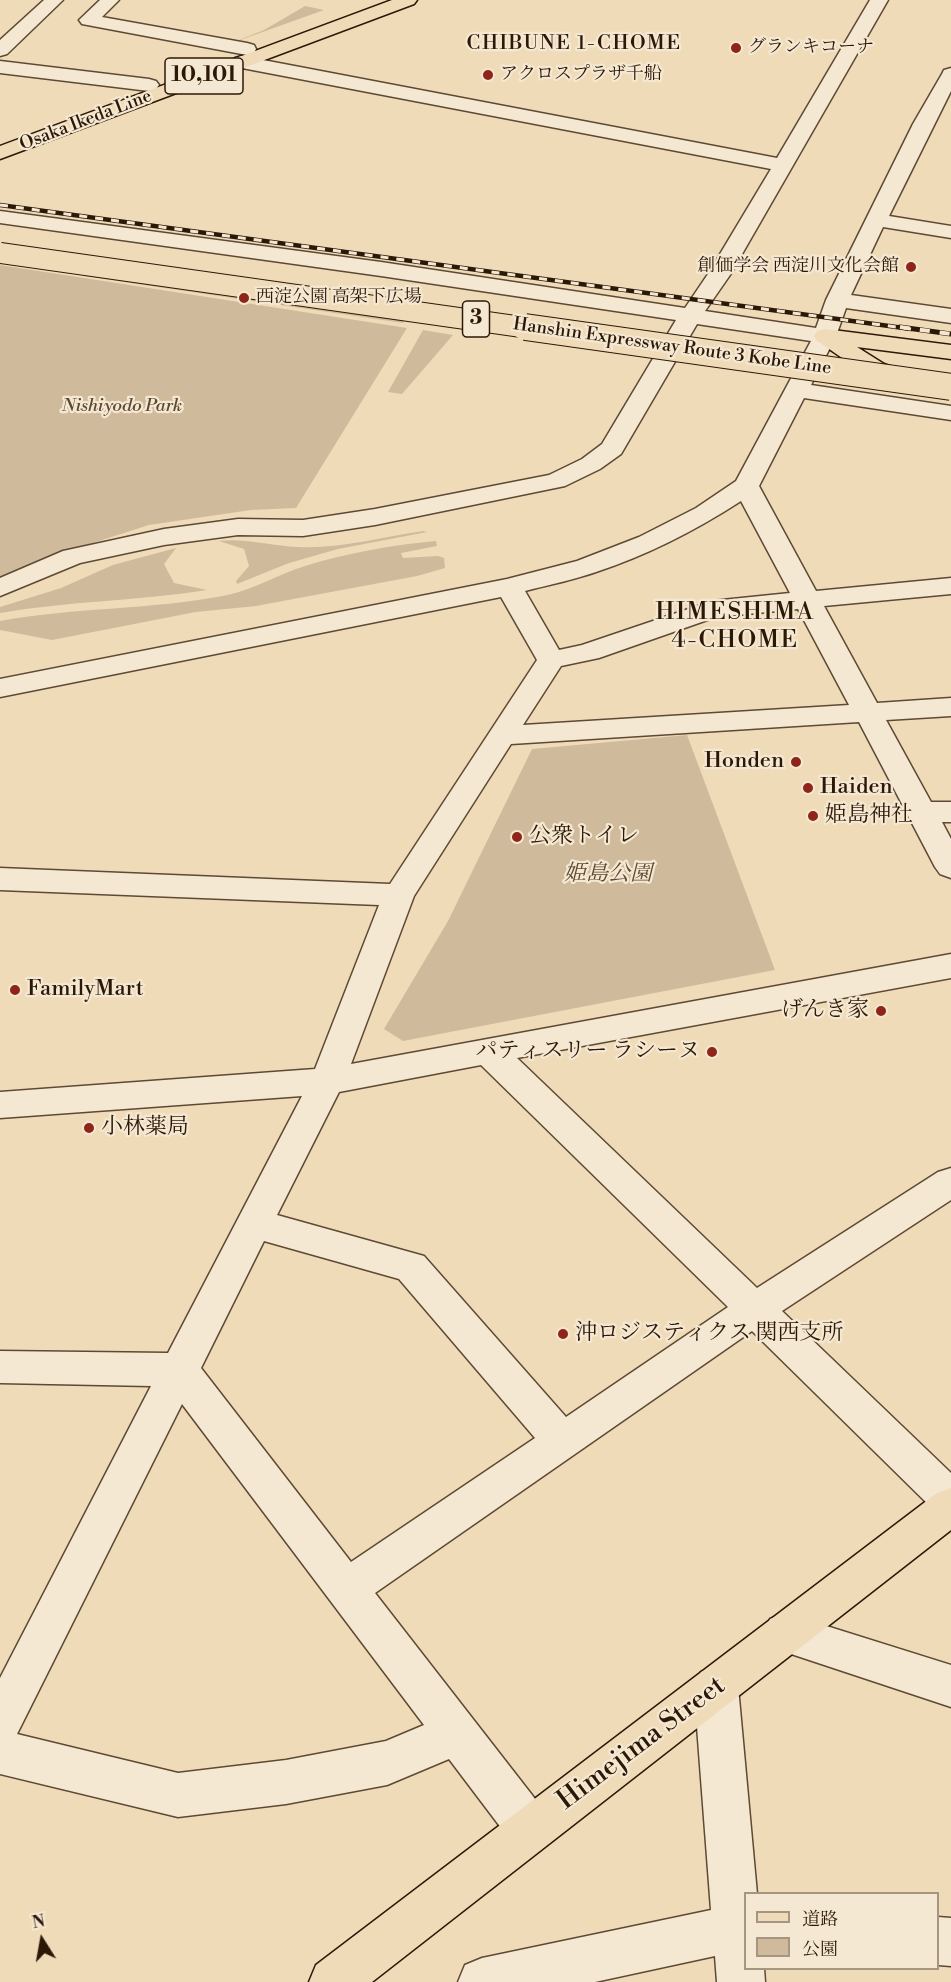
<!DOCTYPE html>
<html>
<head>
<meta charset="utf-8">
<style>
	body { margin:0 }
	#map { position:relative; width:951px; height:1982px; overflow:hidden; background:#f0dbb9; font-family:"Libre Bodoni","Noto Serif JP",serif }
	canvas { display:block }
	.legend { position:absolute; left:744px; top:1892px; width:195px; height:78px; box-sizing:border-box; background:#f5e8d2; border:2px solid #a59581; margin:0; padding:8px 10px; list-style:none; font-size:18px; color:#2c1807 }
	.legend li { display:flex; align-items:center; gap:12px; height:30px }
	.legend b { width:30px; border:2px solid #a59581 }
	.north { position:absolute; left:12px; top:1910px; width:60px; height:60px; -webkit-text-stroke:4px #f5e8d2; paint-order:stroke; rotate:349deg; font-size:16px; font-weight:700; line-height:24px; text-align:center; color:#2c1807 }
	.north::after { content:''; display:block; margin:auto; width:21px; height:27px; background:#2c1807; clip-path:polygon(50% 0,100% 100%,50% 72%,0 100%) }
</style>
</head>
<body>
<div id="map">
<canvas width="951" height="1982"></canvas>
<ul class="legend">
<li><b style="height:8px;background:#f0dbb9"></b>道路</li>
<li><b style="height:16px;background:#cfba9b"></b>公園</li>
</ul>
<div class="north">N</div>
</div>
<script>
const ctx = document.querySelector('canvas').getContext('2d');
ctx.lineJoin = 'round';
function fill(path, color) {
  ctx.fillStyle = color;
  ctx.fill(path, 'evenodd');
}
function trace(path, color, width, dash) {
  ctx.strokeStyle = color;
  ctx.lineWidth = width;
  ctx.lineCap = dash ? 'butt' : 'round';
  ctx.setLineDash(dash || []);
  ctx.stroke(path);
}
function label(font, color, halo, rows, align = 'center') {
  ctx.font = font + ' "Libre Bodoni","Noto Serif JP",serif';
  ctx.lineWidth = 4.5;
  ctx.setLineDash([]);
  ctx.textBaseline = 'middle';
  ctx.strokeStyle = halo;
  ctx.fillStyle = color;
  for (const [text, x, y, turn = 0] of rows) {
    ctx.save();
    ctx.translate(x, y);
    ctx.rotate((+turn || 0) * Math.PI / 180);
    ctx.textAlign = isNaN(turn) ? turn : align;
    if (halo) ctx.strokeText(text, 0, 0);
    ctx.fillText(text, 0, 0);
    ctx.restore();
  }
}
fill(new Path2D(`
	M305 6 324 10 229 44 264 30Z
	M0 265 407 328 296 508 251 510 149 525 74 549 0 578Z
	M85 273 405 319 403 323 83 276Z
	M423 330 453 335 402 394 388 392Z
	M423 531 427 532 338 549 289 563 237 584 236 581 249 566 244 549 219 541C246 538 271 546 298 547 339 549 383 537 423 531Z
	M436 541 437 546 401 553 403 558 438 556 444 558 445 568 417 576 256 606 196 612 52 640 0 630V621C75 607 153 610 228 595 255 589 279 574 305 566 347 553 391 545 436 541Z
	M176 548 164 564 174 583 207 590C138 601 68 601 0 613V607L61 588 113 565Z
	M687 735 775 970 403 1041 384 1029 448 921 532 749Z`), '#cfba9b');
const minor = new Path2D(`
	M44 0H63L7 54 0 56V40Z
	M100 0H119L102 17 247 43 254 45 256 49 254 53 247 55 82 24 79 20Z
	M870 0H888L730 275 705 311 816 328 826 300 913 124 942 74 944 70 951 68V91L889 216 951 226V238L883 227 851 295 951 309V323L846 308 836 336 811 385 951 406V420L804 398 759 486 816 591 951 578V594L824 606 877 703 951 698V716L886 720 931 802H951V822H942L951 839V878L940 874 935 867 859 722 511 744 414 896 351 1064 951 954V978L517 1058 757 1288 938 1172 951 1168V1200L782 1311 951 1473V1518L937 1513 752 1331 375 1593 546 1813 553 1829 546 1845 530 1852 514 1845 449 1759 387 1785 286 1804 178 1817 0 1774V1678L151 1386 0 1383V1351L168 1353 302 1096 0 1118V1092L315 1069 379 905 0 890V868L390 884 537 660 501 597 0 697V679L507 579 577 561 639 537 696 508 736 481 811 341 697 324 621 454 600 469 565 486 375 525 303 536 238 535 164 545 80 563 0 596V578L63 551 164 529 238 519 303 520 375 509 549 475 582 459 602 444 676 320 381 276 0 223V211L381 262 685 308 708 274 771 169 242 68 235 66 233 62 235 58 242 56 777 158ZM741 501 790 593 712 601 582 645 559 650 525 591C548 585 573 580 596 572 648 555 696 530 741 501ZM798 609 849 705 523 725 561 666 599 658 716 617ZM481 1065 728 1307 566 1417 424 1256 277 1215 339 1092ZM264 1241 399 1279 535 1438 351 1562 201 1368ZM182 1404 424 1725 386 1741 286 1760 178 1773 17 1734Z
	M0 61 149 79 156 81 159 85 156 89 149 91 0 73Z
	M785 1613 951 1665V1707L770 1647 764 1633 770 1619Z
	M716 1666 731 1672 738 1687 757 1894H746V1968H764L765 1982H717L715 1956 595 1982H458L465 1965 482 1958 711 1910 694 1687 701 1672Z
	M938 1917 951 1918V1966L938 1965Z`);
const major = new Path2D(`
	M392 0H417L414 4 0 159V146Z
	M951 1488V1530L372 1982H309L316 1965 937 1493Z`);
const highway = new Path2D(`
	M825 329 951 345V359L857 347 884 364 915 376 919 381 915 386C886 393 841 356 817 341L814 336 817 331Z`);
trace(minor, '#5d4934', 3);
trace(major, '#2c1807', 3);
trace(highway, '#2c1807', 3);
fill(minor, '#f5e8d2');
fill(major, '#f0dbb9');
fill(highway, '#f0dbb9');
const railFar1 = new Path2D(`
	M0 205 911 329`);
const rail = new Path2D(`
	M900 327 951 334`);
trace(railFar1, '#2c1807', 4.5);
trace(rail, '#2c1807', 5);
trace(railFar1, '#f5e8d2', 3, [8]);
trace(rail, '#f5e8d2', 4, [10]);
const highwayBridgeFar1 = new Path2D(`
	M0 253 536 329`);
const highwayBridge = new Path2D(`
	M525 327 951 387`);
trace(highwayBridgeFar1, '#2c1807', 22, []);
trace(highwayBridge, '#2c1807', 28, []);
trace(highwayBridgeFar1, '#f0dbb9', 20);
trace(highwayBridge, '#f0dbb9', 26);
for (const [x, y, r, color] of [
	[736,48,6,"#8f2418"],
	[488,75,6,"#8f2418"],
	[911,267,6,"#8f2418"],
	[244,298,6,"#8f2418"],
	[796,762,6,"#8f2418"],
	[808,788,6,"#8f2418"],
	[813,816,6,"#8f2418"],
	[517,837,6,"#8f2418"],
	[15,990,6,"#8f2418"],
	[881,1011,6,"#8f2418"],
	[712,1052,6,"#8f2418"],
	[89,1128,6,"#8f2418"],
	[563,1334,6,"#8f2418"]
]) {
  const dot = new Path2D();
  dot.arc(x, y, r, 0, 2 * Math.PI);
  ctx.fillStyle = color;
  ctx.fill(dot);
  trace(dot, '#f5e8d2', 2);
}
label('18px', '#2c1807', '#f5e8d2', [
	["グランキコーナ",748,48],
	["アクロスプラザ千船",500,75],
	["創価学会 西淀川文化会館",899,267,"right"],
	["西淀公園 高架下広場",256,298]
], 'left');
label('18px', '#2c1807', '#f5e8d2', [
	["Osaka Ikeda Line",86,121,-21],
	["Hanshin Expressway Route 3 Kobe Line",672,347,8]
]);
label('italic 18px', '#5d4933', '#f5e8d2', [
	["Nishiyodo Park",122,407]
]);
ctx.letterSpacing = '1.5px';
label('20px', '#2c1807', '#f5e8d2', [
	["CHIBUNE 1-CHOME",574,44]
]);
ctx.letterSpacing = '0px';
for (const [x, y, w] of [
	[204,76,78],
	[476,319,27]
]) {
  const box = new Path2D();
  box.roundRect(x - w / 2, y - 18, w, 36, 4.5);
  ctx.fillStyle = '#f5e8d2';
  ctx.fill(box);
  trace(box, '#2c1807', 1.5);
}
label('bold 21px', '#2c1807', null, [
	["10,101",204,76],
	["3",476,319]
]);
label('22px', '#2c1807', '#f5e8d2', [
	["Honden",784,762,"right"],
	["Haiden",820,788],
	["姫島神社",825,816],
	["公衆トイレ",529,837],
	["FamilyMart",27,990],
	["げんき家",869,1011,"right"],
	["パティスリー ラシーヌ",700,1052,"right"],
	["小林薬局",101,1128],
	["沖ロジスティクス 関西支所",575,1334]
], 'left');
label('italic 22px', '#5d4933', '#f5e8d2', [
	["姫島公園",608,875]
]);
ctx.letterSpacing = '1.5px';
label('24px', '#2c1807', '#f5e8d2', [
	["HIMESHIMA",735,613],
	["4-CHOME",735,641]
]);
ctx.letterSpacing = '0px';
label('27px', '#2c1807', '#f5e8d2', [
	["Himejima Street",642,1744,-37]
]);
</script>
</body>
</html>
